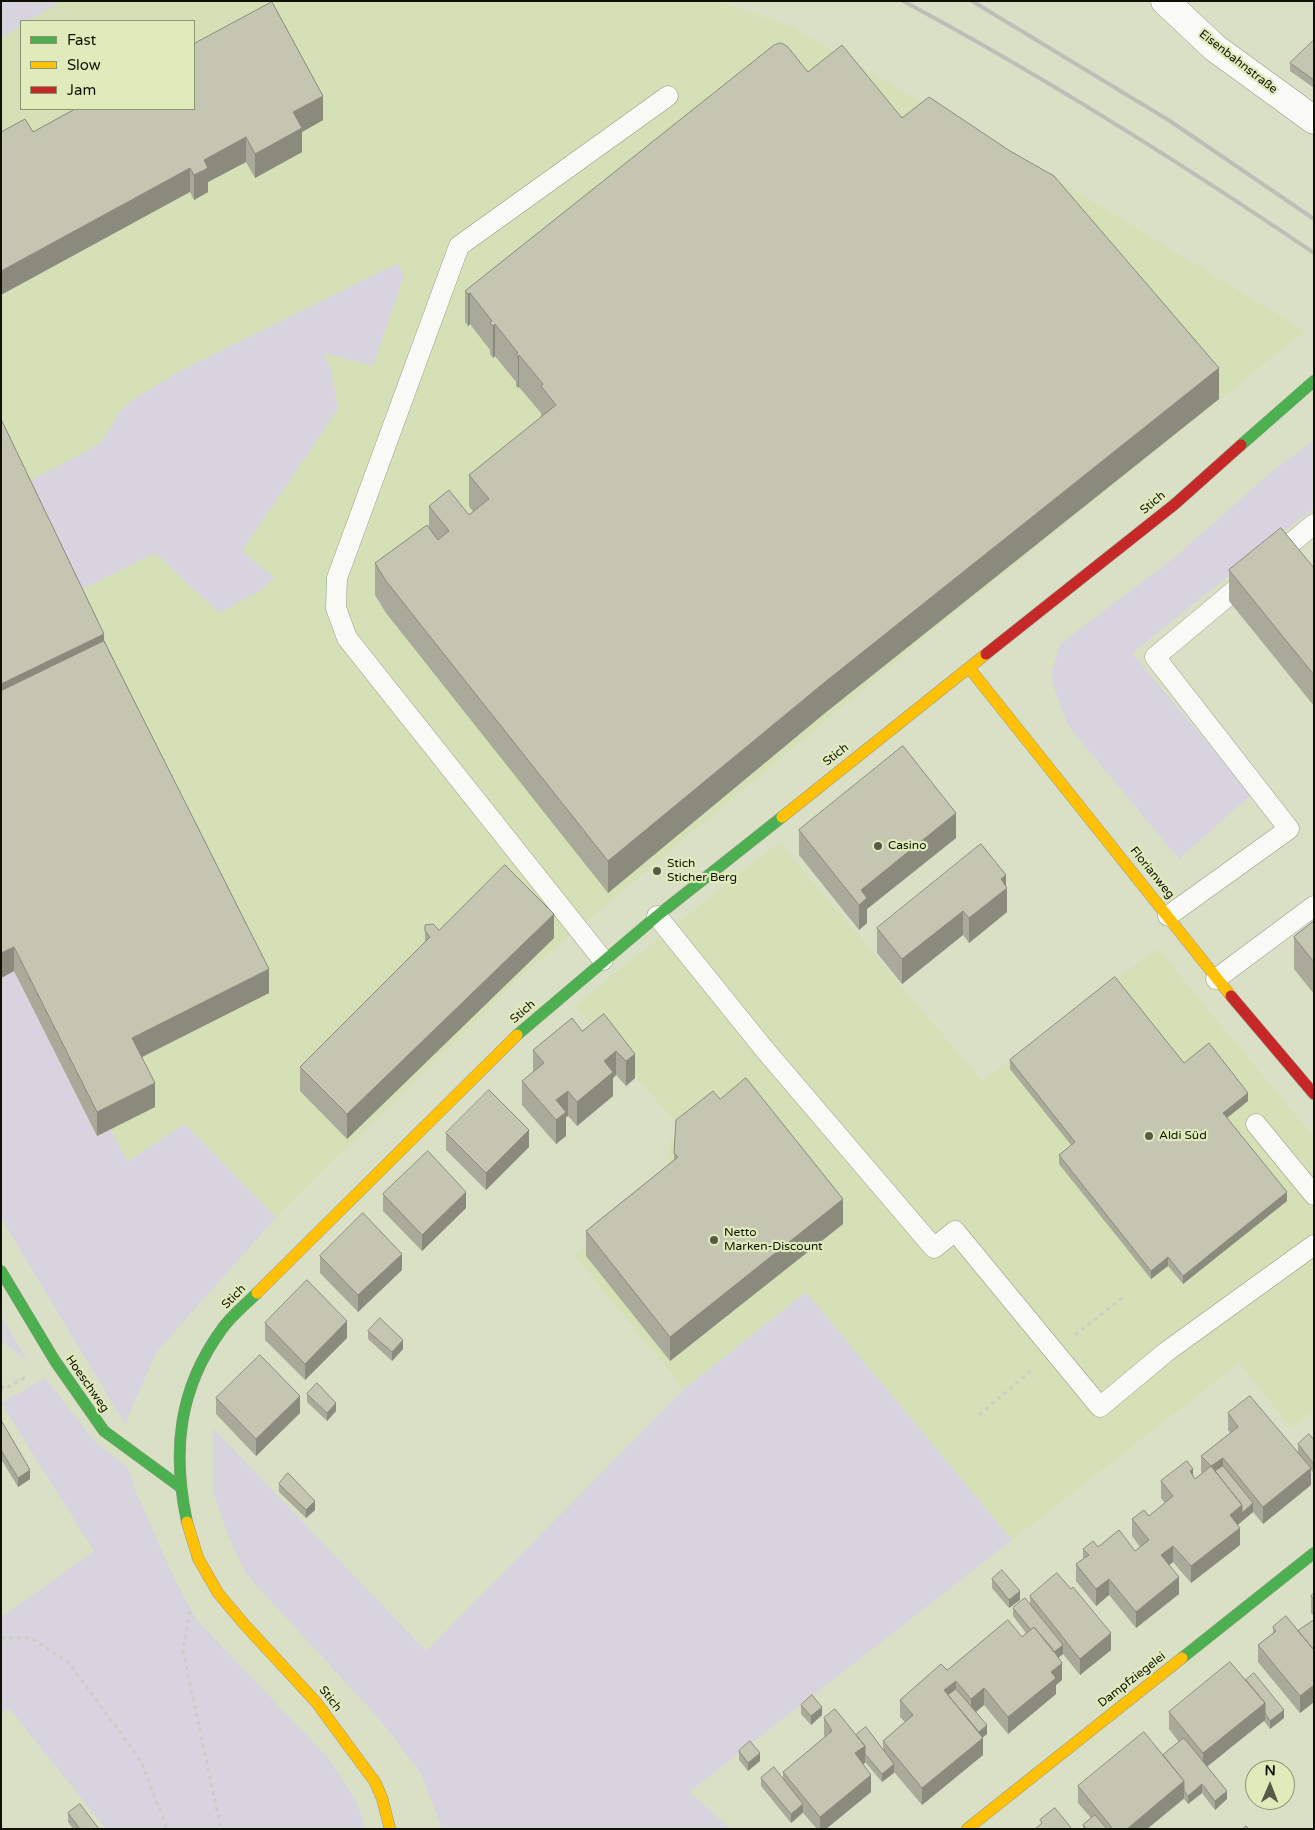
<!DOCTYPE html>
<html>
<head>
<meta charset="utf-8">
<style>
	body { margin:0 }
	#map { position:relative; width:1315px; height:1830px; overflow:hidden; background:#dae0c6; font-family:"Varela Round",sans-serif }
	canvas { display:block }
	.frame { position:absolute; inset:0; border:2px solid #0f1203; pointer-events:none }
	.legend { position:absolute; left:20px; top:20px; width:175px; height:90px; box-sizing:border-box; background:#e0ebbb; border:1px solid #8c9471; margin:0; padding:6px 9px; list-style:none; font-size:15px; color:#0f1203 }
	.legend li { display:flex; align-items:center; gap:10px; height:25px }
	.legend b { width:25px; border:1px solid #8c9471 }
	.north { position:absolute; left:1245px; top:1760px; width:50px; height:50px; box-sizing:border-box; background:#e0ebbb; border:1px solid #8c9471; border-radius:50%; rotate:1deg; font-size:14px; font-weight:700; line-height:20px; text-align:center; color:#0f1203 }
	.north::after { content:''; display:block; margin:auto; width:18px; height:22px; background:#565a47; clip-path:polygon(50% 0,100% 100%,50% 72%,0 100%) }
</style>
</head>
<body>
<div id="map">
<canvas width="1315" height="1830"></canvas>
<div class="frame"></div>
<ul class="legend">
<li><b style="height:6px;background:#4caf50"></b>Fast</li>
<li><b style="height:6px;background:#ffc107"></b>Slow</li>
<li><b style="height:6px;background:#c62828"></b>Jam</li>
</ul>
<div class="north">N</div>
</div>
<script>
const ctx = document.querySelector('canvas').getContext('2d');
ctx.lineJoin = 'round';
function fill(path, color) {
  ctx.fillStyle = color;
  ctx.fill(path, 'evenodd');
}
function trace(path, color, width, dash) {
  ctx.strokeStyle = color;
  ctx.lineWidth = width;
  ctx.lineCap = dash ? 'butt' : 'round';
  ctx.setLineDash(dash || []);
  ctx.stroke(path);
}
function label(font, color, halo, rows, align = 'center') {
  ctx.font = font + ' "Varela Round",sans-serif';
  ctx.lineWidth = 4.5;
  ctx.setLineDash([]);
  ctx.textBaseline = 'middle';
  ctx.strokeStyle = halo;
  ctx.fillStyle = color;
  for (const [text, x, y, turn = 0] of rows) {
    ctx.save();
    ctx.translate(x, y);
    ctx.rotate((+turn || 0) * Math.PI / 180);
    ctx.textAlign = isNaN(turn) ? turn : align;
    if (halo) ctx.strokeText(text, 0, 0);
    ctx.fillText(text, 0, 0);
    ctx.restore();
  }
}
fill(new Path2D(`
	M61 1H718L792 27 1085 197 1305 331 942 623 522 975 276 1217 185 1124 128 1161 1 938V38L21 26V109H194V21H29Z
	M779 842 982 1081 1157 948 1314 1137V1411L1291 1428 1239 1363 1012 1540 806 1292 684 1389 574 1255 667 1177 670 1140 681 1129 575 1006Z`), '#d6e0b6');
fill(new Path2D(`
	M1 1H61L29 21H21V26L1 38Z
	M398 263 404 276 373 366 324 353 331 368 338 409 242 551 274 578 261 590 219 613 155 553 77 592 22 485 89 450 102 441 119 413 132 400 178 372Z
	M1314 440V508L1132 653 1251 795 1179 859 1069 727 1053 686 1052 670 1060 644 1174 558 1269 474Z
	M1 938 128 1161 185 1124 276 1217 156 1353 125 1424 1 1218Z
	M806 1292 1012 1540 689 1792 731 1829H442L421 1774 380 1720 246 1574 228 1535 213 1491V1428L426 1651 684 1389Z
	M1 1316 28 1361 1 1341Z
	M45 1378 97 1444 128 1467 135 1490 175 1580 196 1619 330 1760 358 1805 366 1829H106L9 1708 1 1713V1615H5L94 1551 1 1403Z`), '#d8d4df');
const lane = new Path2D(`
	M657 916 765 1050 934 1248 955 1231 1100 1407 1166 1352 1314 1245
	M1168 916 1289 829 1155 657 1314 524
	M603 960 347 638 336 608 337 578 459 246 668 96
	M1216 979 1314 906
	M1256 1124 1314 1195`);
const street = new Path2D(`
	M1165 1 1215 48 1314 120`);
const fast = new Path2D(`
	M1241 445 1314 381
	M517 1035 657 916 782 817
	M1 1271 55 1361 104 1431 179 1486
	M187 1522C172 1452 178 1389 222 1329 231 1316 245 1305 257 1293
	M1182 1658 1314 1553`);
const slow = new Path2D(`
	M970 669 1231 996
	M782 817 986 654
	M257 1293 517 1035
	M187 1522 198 1558 218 1593 244 1624 316 1702 375 1782 382 1798 390 1829
	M967 1829 1182 1658`);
const jam = new Path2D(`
	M986 654 1175 504 1241 445
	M1231 996 1314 1094`);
trace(lane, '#969a86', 21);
trace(street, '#969a86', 29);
trace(fast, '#969a86', 12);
trace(slow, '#969a86', 12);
trace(jam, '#969a86', 12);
trace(new Path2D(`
	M1075 1335 1122 1298
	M1 1386 4 1389 28 1376
	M979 1415 1032 1370
	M190 1611 183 1651 221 1829
	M1 1638H31L68 1662 141 1761 167 1829`), '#cccdc5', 3, [4, 4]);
trace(lane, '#f9faf6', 20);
trace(street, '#f9faf6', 28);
trace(fast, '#4caf50', 11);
trace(slow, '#ffc107', 11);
trace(jam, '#c62828', 11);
trace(new Path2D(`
	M903 1C1045 77 1181 163 1314 253
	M972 1 1170 121 1314 219`), '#bcbeb7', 4);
fill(new Path2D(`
	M1314 42V88L1290 71V63Z
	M808 72 902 118 1219 399 825 713 608 893 386 613 375 595V563L429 529V506L469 515 473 512 469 506V475L541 418V413L519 387 518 388 516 386V382L495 356 493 358 490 354V350L470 324 468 326 465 322V291Z
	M323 120 302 132V152L255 178 246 162 208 182V192L194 200 190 192 33 132Z
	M1 419 269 993 142 1057 155 1107 97 1136 14 971 1 978Z
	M1314 568V706L1229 601V570Z
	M799 830 956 838 867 909V923L859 930 799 855Z
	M1006 886 1007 912 969 943 963 935 902 984 877 953V928Z
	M1314 921V994L1294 969V937Z
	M425 925 439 930 554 938 347 1139 300 1091V1067L425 942Z
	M604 1014 635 1078 626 1086 616 1075 613 1078V1096L577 1126 568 1116 566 1117V1136L556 1144 522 1105V1081L533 1072V1050L582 1031Z
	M1010 1060 1184 1063 1248 1101 1227 1118 1287 1201 1183 1284 1168 1266 1151 1279 1059 1164V1155L1071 1145 1010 1069Z
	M446 1133 529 1147 486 1190 446 1150Z
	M674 1153 843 1224 670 1361 586 1256V1231L674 1160Z
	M383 1194 466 1208 422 1251 383 1211Z
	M320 1256 402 1270 358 1312 320 1273Z
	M265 1323 347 1338 305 1380 265 1340Z
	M368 1331 403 1349 392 1361 368 1339Z
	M307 1394 336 1411 327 1421 307 1402Z
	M216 1398 300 1413 256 1456 216 1414Z
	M1228 1413 1298 1452V1444L1314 1440V1473L1311 1470V1485L1263 1524 1253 1512 1238 1525 1240 1545 1191 1583 1173 1562 1169 1565 1179 1594 1136 1628 1109 1595 1096 1606 1076 1581V1564L1083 1559V1549L1098 1547 1135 1551 1140 1547 1132 1536V1519L1149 1516 1165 1503 1161 1498V1481L1193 1476 1195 1479 1202 1473 1201 1472V1456L1230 1433 1228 1430Z
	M1 1420 30 1479 18 1487 1 1459Z
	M279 1484 315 1510 306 1518 279 1492Z
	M992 1579 1020 1600 1009 1608 992 1588Z
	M1314 1593V1616L1311 1613V1596Z
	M1030 1596 1111 1650 1080 1675 1063 1654 1058 1657 1062 1680 1056 1685V1694L1008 1734 984 1705 976 1712 987 1734 983 1737V1755L922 1805 894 1772 882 1782 865 1762 863 1764 871 1792 826 1829H817L803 1813 791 1823 761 1786V1778H783V1772L825 1737 824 1735V1718L856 1735 883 1749V1741L905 1722 900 1717V1700L947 1670 1022 1637 1026 1633 1013 1616V1608L1030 1605Z
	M1314 1620V1702L1300 1713 1258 1662V1645L1273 1633V1627L1298 1631Z
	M1246 1680 1284 1718 1270 1729 1264 1721 1207 1766 1227 1799 1215 1810 1202 1793 1188 1804 1184 1799 1147 1829H1083V1825L1091 1818 1078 1803V1786L1163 1755 1179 1742 1169 1729V1712Z
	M801 1705 822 1715 811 1725 801 1714Z
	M739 1751 760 1761 748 1771 739 1760Z
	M68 1813 99 1829H73L68 1822Z`), '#a9aa99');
fill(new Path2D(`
	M323 96V120L302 132V152L255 178V154L293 112Z
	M246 137V162L208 182V192L194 200V175L204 160Z
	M190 168V192L1 295V271Z
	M470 293V324L468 326V294Z
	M495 324V356L493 358V326Z
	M519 355V387L518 388V357Z
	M1219 368V399L825 713 608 893V861L825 682Z
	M104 634V665L1 715V684Z
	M956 813V838L867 909V923L859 930V905L861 890Z
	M1006 875V889L1007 888V912L969 943V918L1001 879Z
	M963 911V935L902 984V959Z
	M554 914V938L347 1139V1114Z
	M14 947V971L1 978V953Z
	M269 969V993L132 1062V1038Z
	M616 1051V1075L613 1078V1096L577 1126V1102L604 1061Z
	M635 1054V1078L626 1086V1061Z
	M155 1083V1107L97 1136V1112Z
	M568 1091V1116L566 1117V1136L556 1144V1100Z
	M1248 1093V1101L1223 1121V1113Z
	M529 1130V1147L486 1190V1173Z
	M466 1192V1208L422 1251V1235Z
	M1287 1192V1201L1183 1284V1276Z
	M843 1199V1224L670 1361V1337Z
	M402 1254V1270L358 1312V1295Z
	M1168 1257V1266L1151 1279V1271Z
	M347 1321V1338L305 1380V1364Z
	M403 1340V1349L392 1361V1352Z
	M300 1396V1413L256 1456V1439Z
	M336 1403V1411L327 1421V1413Z
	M1223 1458V1475L1215 1480 1211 1466Z
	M1311 1468V1485L1263 1524V1507Z
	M1193 1469V1486L1190 1471Z
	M30 1470V1479L18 1487V1478Z
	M315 1501V1510L306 1518V1510Z
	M1253 1503V1512L1230 1531V1515L1242 1505Z
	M1240 1528V1545L1191 1583V1566Z
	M1173 1546V1562L1161 1572V1555Z
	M1179 1577V1594L1136 1628V1612Z
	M1109 1579V1595L1096 1606V1589Z
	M1020 1591V1600L1009 1608V1600Z
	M1111 1633V1650L1080 1675V1659Z
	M1063 1645V1654L1051 1664V1655Z
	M1062 1663V1680L1056 1685V1694L1008 1734V1717L1051 1672Z
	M956 1681V1697L948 1704 944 1690Z
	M1314 1685V1702L1300 1713V1696Z
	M984 1688V1705L971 1716V1699Z
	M1265 1703V1720L1203 1770V1753Z
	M822 1707V1715L811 1725V1716Z
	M1284 1710V1718L1270 1729V1721Z
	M987 1725V1734L975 1744V1736Z
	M983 1738V1755L922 1805V1788Z
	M865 1746V1763L855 1770V1753Z
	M760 1753V1761L748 1771V1763Z
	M894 1764V1773L882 1782V1774Z
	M871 1775V1792L826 1829H820V1817Z
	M1184 1781V1798L1147 1829H1127Z
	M1292 1782V1790L1285 1796V1787Z
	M1202 1784V1793L1188 1804V1796Z
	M1227 1791V1799L1215 1810V1801Z
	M803 1804V1812L791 1823V1814Z`), '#8a8b7d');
const building = new Path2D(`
	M272 2 323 96 293 112 302 128 255 154 246 137 204 160 208 168 194 175 190 168 1 271V132L25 119 33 132 75 109H194V44Z
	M1313 41 1314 42V80L1290 63Z
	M781 43 787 46 808 72 842 45 902 118 929 97 1010 151 1054 176 1219 368 825 682 608 861 386 581 375 563 427 525 438 540 449 531 429 506 449 490 469 515 489 499 469 475 556 405 541 386 543 384 519 355 518 357 516 354 518 353 495 324 493 326 490 323 492 321 470 293 468 294 465 291 774 45Z
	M1 419 104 634 1 684Z
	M1281 528 1314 568V675L1229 570Z
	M104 641 269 969 132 1038 155 1083 97 1112 14 947 1 953V691Z
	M903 746 956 813 861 890 867 898 859 905 799 830Z
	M981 844 1006 875 1001 879 1007 888 969 918 963 911 902 959 877 928Z
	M505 865 554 914 347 1114 300 1067 430 937 425 931V925L433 924 439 930Z
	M1314 921V962L1294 937Z
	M1115 977 1184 1063 1209 1043 1248 1093 1223 1113 1287 1192 1183 1276 1168 1257 1151 1271 1059 1155 1075 1142 1010 1060Z
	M604 1014 635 1054 626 1061 616 1051 604 1061 613 1072 577 1102 568 1091 556 1100 566 1112 556 1120 522 1081 544 1063 533 1050 572 1018 582 1031Z
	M746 1078 843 1199 670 1337 586 1231 678 1157 674 1153 676 1120 713 1091 720 1099Z
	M489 1090 529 1130 486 1173 446 1133Z
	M428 1151 466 1192 422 1235 383 1194Z
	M363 1213 402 1254 358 1295 320 1256Z
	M307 1280 347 1321 305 1364 265 1323Z
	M380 1318 403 1340 392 1352 368 1331Z
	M260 1355 300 1396 256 1439 216 1398Z
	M317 1383 336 1403 327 1413 307 1394Z
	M1250 1396 1311 1468 1263 1507 1223 1458 1211 1466 1201 1456 1238 1427 1228 1413Z
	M1 1420 30 1470 18 1478 1 1450Z
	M1309 1434 1314 1440V1464L1298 1444Z
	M1187 1461 1193 1469 1190 1471 1195 1479 1211 1466 1242 1505 1230 1515 1240 1528 1191 1566 1173 1546 1161 1555 1179 1577 1136 1612 1109 1579 1096 1589 1076 1564 1089 1555 1083 1549 1093 1541 1098 1547 1119 1530 1135 1551 1149 1540 1132 1519 1144 1510 1149 1516 1173 1496 1161 1481Z
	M1223 1466 1253 1503 1242 1513V1505L1215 1471Z
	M288 1473 315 1501 306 1510 279 1484Z
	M1002 1570 1020 1591 1009 1600 992 1579Z
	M1057 1573 1071 1589 1073 1587 1111 1633 1080 1659 1030 1596Z
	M1314 1593V1600L1311 1596Z
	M1025 1598 1063 1645 1054 1652 1034 1627 1031 1630 1013 1608Z
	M1286 1616 1314 1650V1685L1300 1696 1258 1645 1276 1631 1273 1627Z
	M1008 1620 1022 1637 1034 1627 1051 1647 1062 1663 1051 1672 1056 1678 1008 1717 984 1688 971 1699 956 1681 944 1690 983 1738 922 1788 883 1741 913 1715 900 1700 941 1664 947 1670Z
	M1314 1620V1650L1298 1631Z
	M1230 1662 1265 1703 1203 1753 1169 1712Z
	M1254 1673 1284 1710 1270 1721 1265 1713V1703L1246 1680Z
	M956 1689 987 1725 979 1732 948 1695Z
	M812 1695 822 1707 811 1716 801 1705Z
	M835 1709 865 1746 855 1753 871 1775 820 1817 783 1772 832 1731 824 1718Z
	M866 1727 894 1764 882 1774 865 1754V1746L856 1735Z
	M1144 1732 1184 1781 1127 1829H1113L1078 1786Z
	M1184 1738 1227 1791 1215 1801 1202 1784 1188 1796 1184 1791V1781L1163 1755Z
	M750 1741 760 1753 748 1763 739 1751Z
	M774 1767 803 1804 791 1814 761 1778Z
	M1285 1773 1292 1782 1285 1787Z
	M80 1804 99 1829H80L68 1813Z
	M1055 1808 1072 1829H1035L1042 1823 1040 1820Z
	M1095 1815 1107 1829H1087L1083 1825Z
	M1246 1826 1249 1829H1243Z`);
fill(building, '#c5c6b2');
trace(building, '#8a8b7d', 1);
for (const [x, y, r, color] of [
	[878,846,5,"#565a47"],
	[657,871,5,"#565a47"],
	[1149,1136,5,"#565a47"],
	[714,1240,5,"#565a47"]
]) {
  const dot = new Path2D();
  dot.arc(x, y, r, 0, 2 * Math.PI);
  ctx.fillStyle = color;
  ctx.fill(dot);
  trace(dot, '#e0ebbb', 2);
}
label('12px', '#0f1203', '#e0ebbb', [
	["Eisenbahnstraße",1238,62,38],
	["Stich",1153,503,-39],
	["Stich",836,755,-38],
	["Florianweg",1152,873,51],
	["Stich",523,1012,-41],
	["Stich",234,1297,-45],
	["Hoeschweg",87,1384,55],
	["Dampfziegelei",1132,1680,-38],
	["Stich",330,1699,52]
]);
label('12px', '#0f1203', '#e0ebbb', [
	["Casino",888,846],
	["Stich",667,864],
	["Sticher Berg",667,878],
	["Aldi Süd",1159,1136],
	["Netto",724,1233],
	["Marken-Discount",724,1247]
], 'left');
</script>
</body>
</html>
